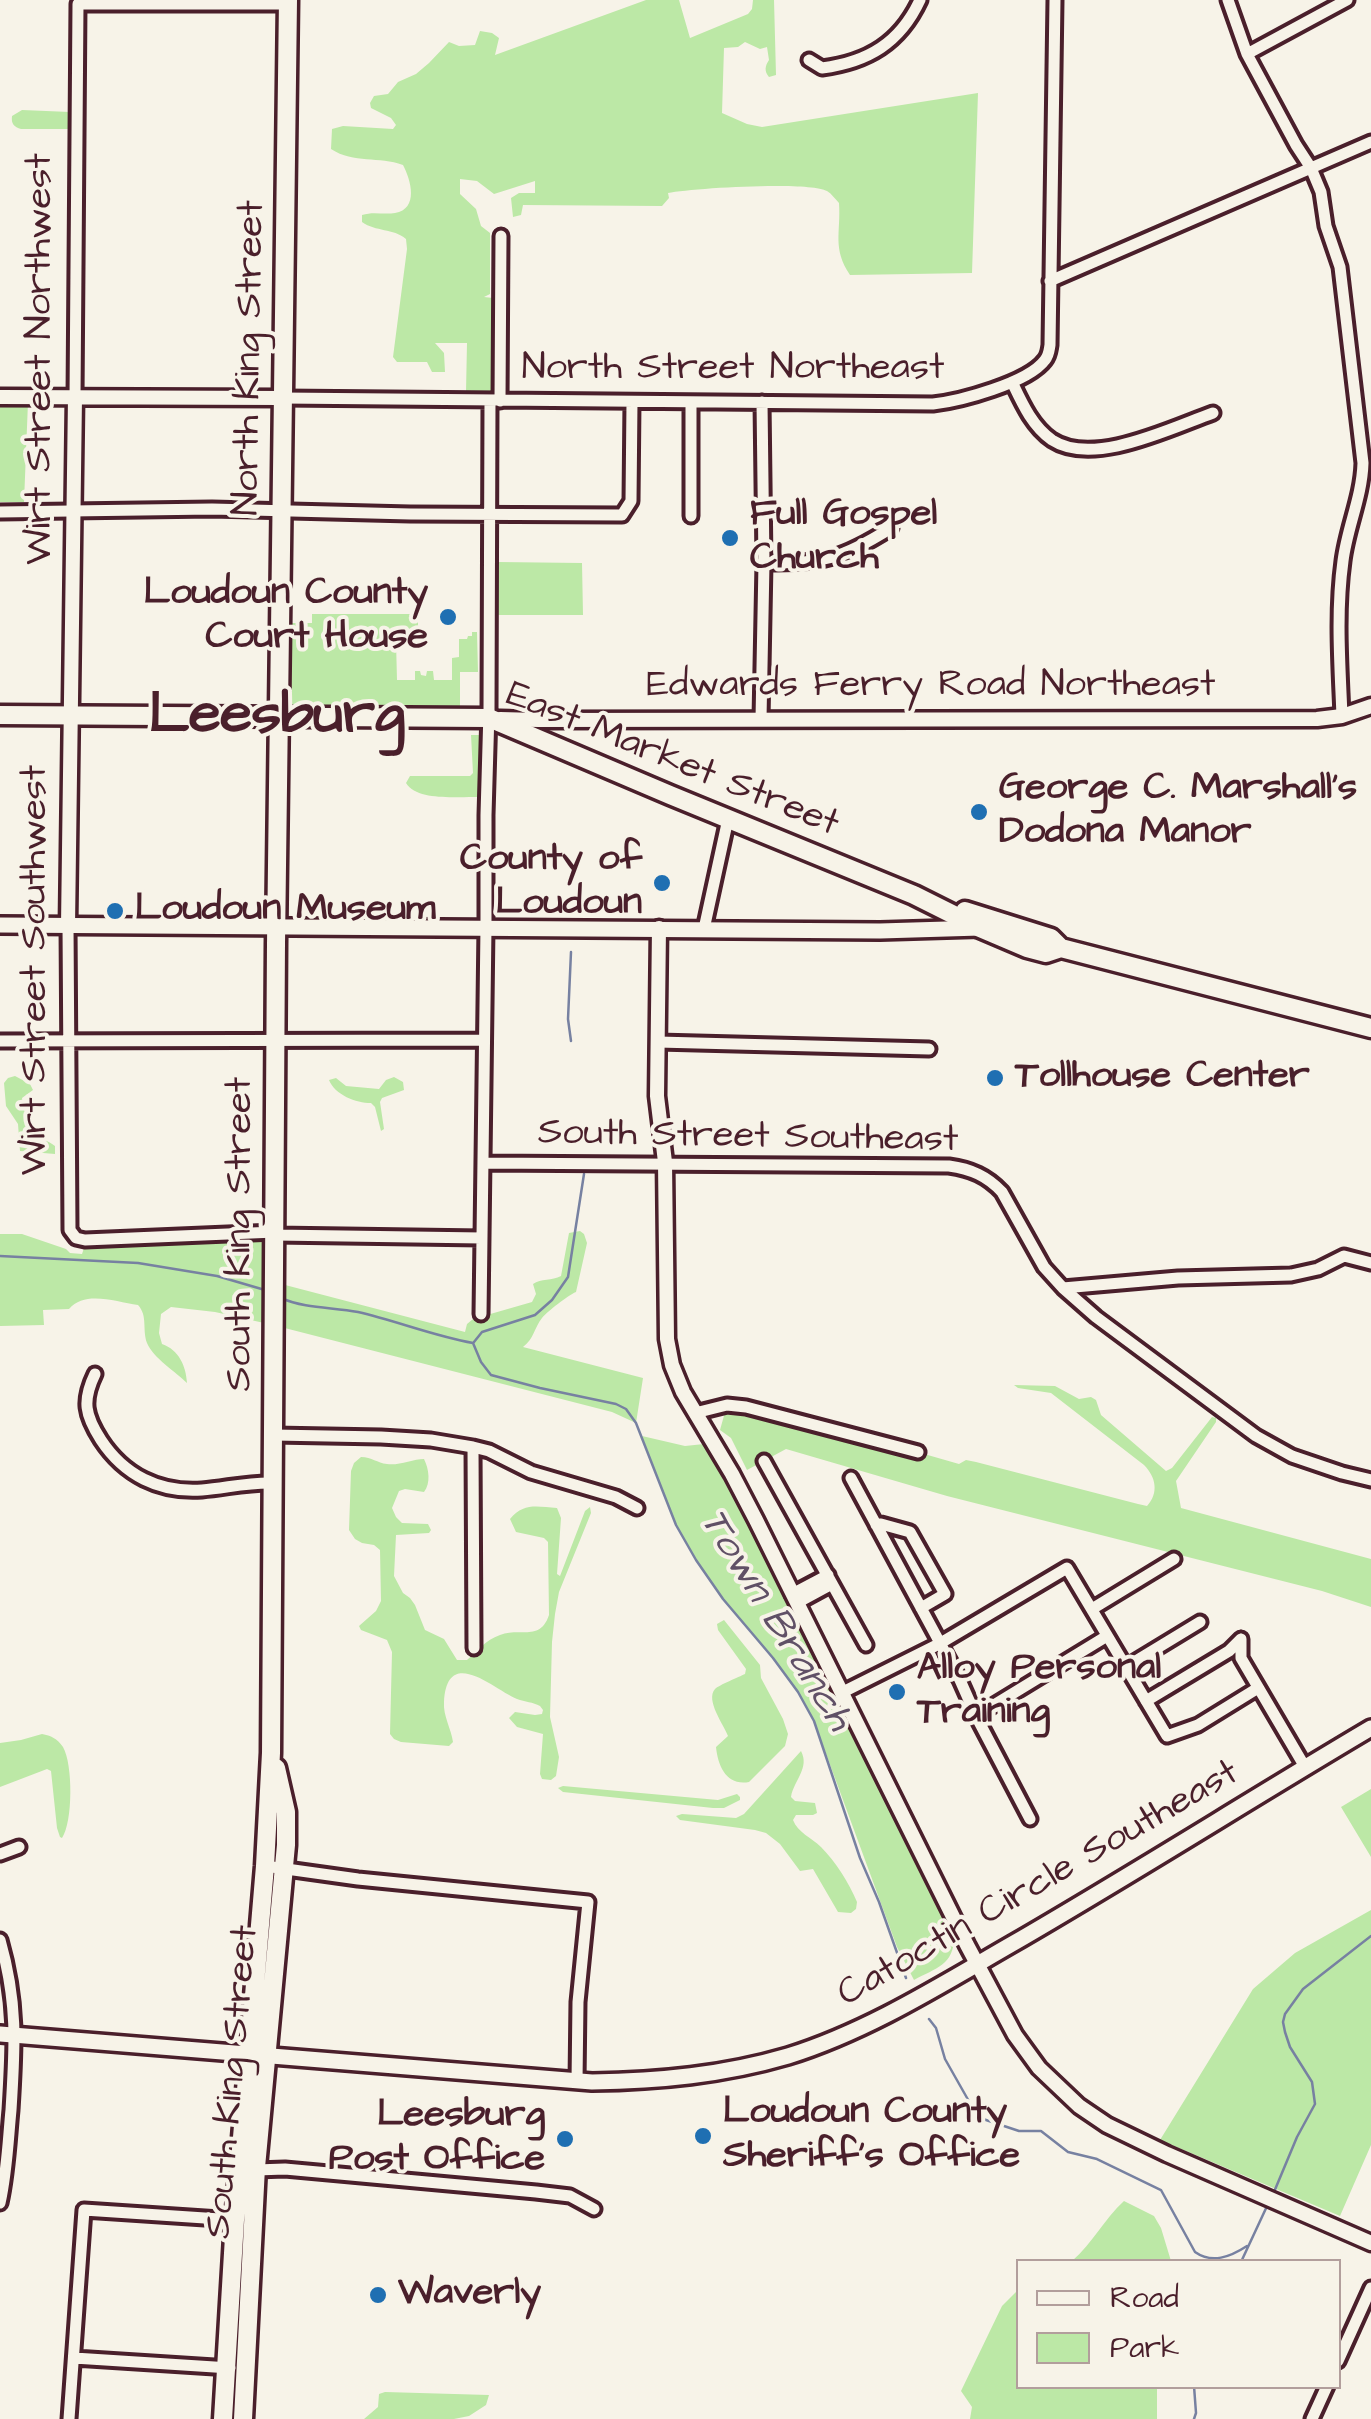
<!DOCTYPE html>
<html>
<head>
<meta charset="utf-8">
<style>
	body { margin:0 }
	#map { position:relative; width:1371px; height:2419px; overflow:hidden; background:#f7f3e8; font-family:"Architects Daughter",sans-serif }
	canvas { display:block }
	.legend { position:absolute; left:1016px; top:2259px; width:325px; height:130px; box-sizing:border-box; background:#f7f3e8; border:2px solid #b29e9c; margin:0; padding:12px 18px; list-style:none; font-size:30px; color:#4a1f2b }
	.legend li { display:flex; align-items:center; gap:20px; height:50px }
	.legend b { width:50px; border:2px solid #b29e9c }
</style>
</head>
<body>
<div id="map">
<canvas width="1371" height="2419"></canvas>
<ul class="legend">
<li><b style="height:12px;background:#f7f3e8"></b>Road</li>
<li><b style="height:28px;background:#bce8a6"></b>Park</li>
</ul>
</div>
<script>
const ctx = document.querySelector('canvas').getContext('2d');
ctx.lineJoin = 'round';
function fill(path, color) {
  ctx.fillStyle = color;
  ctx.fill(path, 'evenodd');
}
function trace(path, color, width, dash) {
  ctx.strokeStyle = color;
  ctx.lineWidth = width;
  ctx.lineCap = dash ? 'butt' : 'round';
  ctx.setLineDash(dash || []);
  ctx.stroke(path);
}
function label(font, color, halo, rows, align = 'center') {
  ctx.font = font + ' "Architects Daughter",sans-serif';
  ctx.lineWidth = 8;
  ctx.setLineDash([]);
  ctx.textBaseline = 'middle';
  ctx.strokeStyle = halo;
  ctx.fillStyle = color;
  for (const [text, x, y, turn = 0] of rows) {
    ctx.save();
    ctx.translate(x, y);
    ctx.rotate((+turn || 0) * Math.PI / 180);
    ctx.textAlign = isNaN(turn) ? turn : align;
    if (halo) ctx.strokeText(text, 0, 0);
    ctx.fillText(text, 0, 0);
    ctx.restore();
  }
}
fill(new Path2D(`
	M646 0H679L690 38 748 14 752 9 753 0H774L776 75 769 77C764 71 765 66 769 60L767 47 760 49 745 42 738 47 724 48 722 113 747 124 762 127 978 93 972 273 850 275C832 248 841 233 839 203 835 199 832 194 827 191 809 181 692 188 668 193L669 198 662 206 523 205 521 215 513 217 511 198 519 193H535V181L494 194 477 181 460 179V194L476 209 481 226 490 233V294L484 297 493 298 494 393 466 392 467 343H435L444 353 445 372H432L427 362H397L393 357 407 249 406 239C393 228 376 232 362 222V215C374 211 383 215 395 213 419 209 411 180 403 165 379 156 354 164 331 149L332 129 343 126 393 129 396 125 391 118 371 108 370 103 374 96 388 94 398 82 416 74 429 63 449 42 459 46 475 45 480 31 492 33 499 38 495 55Z
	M22 110 70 112 71 129H21C14 127 11 124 12 116Z
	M28 402 24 502H0V403Z
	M498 562 582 563 583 615H497Z
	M312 614H418V641H396L397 680H415V671H420L421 675 426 676 427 671H433L434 680H452V658L459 657V639H467L468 636H472V632H477L478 672H460V709L290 707V623H312Z
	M471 735H480L484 743 483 794 480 797C459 796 418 802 406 783L410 776H470L473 773Z
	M15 1076 30 1084 33 1090 22 1098C23 1108 27 1123 33 1131 38 1138 49 1141 55 1146V1154L20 1151 18 1124 6 1106 4 1083 8 1078Z
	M394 1077 403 1082 404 1090 382 1098 380 1102 384 1129 381 1131 375 1107 371 1103C356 1103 335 1095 329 1080L336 1078 346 1086 379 1089 386 1080Z
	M580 1231 584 1234 587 1243 576 1292C567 1296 548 1311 542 1318 534 1328 534 1339 523 1347L643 1378 636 1423 612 1412 273 1325 215 1312 171 1307 161 1314 159 1333 162 1344C179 1350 186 1366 187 1383 176 1372 153 1358 147 1343 142 1329 148 1316 138 1305 116 1302 85 1290 69 1309L43 1310 44 1325 0 1326V1234H22L66 1249 70 1253 82 1254 85 1245 261 1238 265 1241 266 1280 465 1332 467 1324 473 1319 532 1302 536 1294 533 1284C541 1278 552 1281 561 1276L569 1233Z
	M1014 1385 1055 1386 1079 1399 1091 1397 1096 1400 1101 1415 1166 1471 1172 1468 1212 1417 1216 1418V1422L1176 1481 1181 1508 1371 1559V1607L1322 1591 947 1496 786 1449 747 1470 731 1438 720 1430 727 1405 879 1441 959 1464 966 1460 976 1462 1138 1504 1147 1506C1159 1493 1156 1477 1144 1465L1051 1393 1018 1388Z
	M642 1436 685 1446 704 1444 742 1506 741 1511 954 1937C954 1965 936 1968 914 1980L897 1947 814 1721 798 1692 773 1658 723 1599 696 1560 676 1525Z
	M361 1457C372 1457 377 1463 387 1464 398 1466 413 1459 424 1459 429 1469 431 1483 424 1492L405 1489 399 1491 392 1508 396 1517 402 1523 428 1524 431 1530 429 1533 396 1535 394 1576 403 1593 410 1598 415 1605 425 1630 444 1639 457 1660H467C478 1651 485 1640 500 1635 520 1627 540 1642 549 1615L548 1542 544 1538 516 1532 510 1519C524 1502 538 1507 557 1508L561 1518 557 1574 560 1576 585 1511 590 1507 591 1513 559 1592 555 1614 552 1642 550 1717 559 1757 556 1776 551 1780 542 1779 540 1774 543 1734 517 1727 509 1718 515 1712 535 1715 542 1714 543 1710 540 1706C533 1702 525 1702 517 1699 495 1690 447 1644 444 1702 443 1716 451 1728 453 1742L449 1746 401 1742 394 1739 390 1734 392 1652 387 1640 361 1630 359 1626 376 1611 381 1601 380 1550 374 1545 362 1543 355 1539 349 1530 351 1471 354 1463Z
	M724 1620 760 1665 761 1678 783 1719 788 1734 785 1746 749 1782C727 1786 718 1767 716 1747L728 1736C724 1725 705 1700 715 1689 719 1685 739 1677 745 1674L746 1669 718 1630 717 1624Z
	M42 1734C51 1736 57 1738 63 1747 73 1764 73 1822 62 1838L60 1837 57 1828 51 1771 47 1769 0 1787V1743L21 1740Z
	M801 1751C810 1768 794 1780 791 1797L795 1801 815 1803 817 1813 813 1815H796L793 1820C798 1833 811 1837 821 1847 836 1862 849 1883 857 1902L856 1909 851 1913 838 1912 813 1869 800 1871 780 1844 766 1833 755 1830 680 1820 676 1816 682 1814 736 1818 744 1814Z
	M563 1786 718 1800 737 1794 740 1797V1800L724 1808H713L563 1792 558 1788Z
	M1371 1789V1857L1341 1807Z
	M1371 1910V2145L1340 2216 1160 2140 1253 1989 1295 1953Z
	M1124 2201 1154 2216 1161 2228 1171 2261H1072C1093 2243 1104 2219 1124 2201Z
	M1018 2290V2386L1157 2387V2419H970L972 2407 961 2391 1002 2306Z
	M385 2392 489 2395 486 2405 469 2416 454 2419H364L378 2407 379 2394Z`), '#bce8a6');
trace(new Path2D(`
	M571 952 568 1019 571 1041
	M0 1256 138 1263 217 1276 265 1290
	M281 1298C306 1309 332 1307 358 1312 397 1321 434 1336 473 1343L481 1362 491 1375 540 1388 616 1404 626 1409 636 1423 676 1525 696 1560 723 1599 773 1658 798 1692 814 1721 860 1858 879 1902 906 1978
	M474 1342 482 1332 535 1315 552 1300 568 1277 584 1174
	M929 2019 936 2028 945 2059 975 2112 983 2119 1019 2131H1041L1068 2152 1097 2159 1161 2190 1195 2252C1212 2264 1230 2257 1247 2246
	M1274 2192 1297 2137 1315 2104 1312 2082 1290 2047 1285 2032 1283 2022 1285 2014 1303 1989 1371 1936
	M1241 2262 1268 2204
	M1194 2386 1196 2413 1194 2419`), '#7781a1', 2.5);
const minor = new Path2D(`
	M1228 0 1247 54 1296 145 1311 168 1321 192 1326 226 1340 267 1363 463C1362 497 1347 528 1343 561 1336 612 1340 665 1342 716
	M1247 54 1347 0
	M809 60 822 68C868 62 900 43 920 0
	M1050 281 1371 142
	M1012 382C1022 403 1032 426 1052 440 1093 467 1171 428 1213 413
	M75 397 78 4H288
	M282 398 933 404C960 401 1028 383 1045 360 1049 355 1049 351 1050 345L1055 0
	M500 401 501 236
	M0 512 212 509 410 514 622 515 631 501 632 402
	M691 516V403
	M764 563C824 563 840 560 891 528
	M761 719 764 563 762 402
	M68 925 70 1230 76 1238 85 1240 275 1232
	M704 929 728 819
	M0 1041 484 1040
	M658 1042 929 1049
	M483 1163 949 1166C971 1169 987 1176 1002 1192L1044 1267 1063 1288 1096 1317 1256 1436 1292 1456 1342 1473 1371 1480
	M275 1235 482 1238
	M1063 1288 1178 1278 1291 1275 1318 1269 1344 1256 1371 1263
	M481 1314 486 927V815L489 711 490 401
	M95 1374C82 1401 85 1415 101 1440 124 1475 159 1493 202 1490 226 1488 249 1482 273 1483
	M695 1413 727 1405 746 1407 918 1452
	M274 1435 381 1437 431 1440 473 1447 489 1451 531 1472 616 1497 637 1508
	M473 1447 474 1648
	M764 1461 866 1645
	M851 1478 960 1680 976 1716 1030 1819
	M876 1525 881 1524 910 1532 945 1594 921 1608
	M792 1594 828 1575
	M797 1603 832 1584
	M1092 1609 1174 1559
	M1241 1639V1658L1305 1767
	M1126 1667 1200 1622
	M843 1692 939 1644 1067 1568 1167 1736 1198 1725 1258 1688
	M1146 1701 1229 1651 1241 1639
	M976 1716 1107 1636
	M0 1854 19 1847
	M265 1866 358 1879 588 1902 578 2002 577 2081
	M0 1940C18 2003 15 2046 11 2110 8 2141 7 2172 0 2203
	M256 2170 285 2169 536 2192 570 2196 594 2209
	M74 2358 230 2368
	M1338 2361 1371 2288
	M69 2419 84 2210 235 2220
	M1312 2419 1327 2386`);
const tertiary = new Path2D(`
	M0 397 282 398
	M500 719 538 720 1317 719 1342 716 1371 706
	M68 925 75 397
	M659 928 657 1096 665 1162 667 1339 672 1365 683 1392 732 1474 756 1520 967 1945 1015 2035 1039 2068 1079 2106 1107 2125 1167 2154 1371 2243`);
const secondary = new Path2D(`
	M0 925 880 931 980 928
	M0 2034 592 2082C659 2081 723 2075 788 2056 868 2031 939 1986 1012 1944 1133 1874 1251 1799 1371 1728`);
const primary = new Path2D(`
	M0 715 489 718 670 795 914 895 980 928 1027 948 1046 953 1061 948
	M965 911 1051 938 1061 948 1371 1028
	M223 2419 235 2220 265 1866 271 1753 276 943 288 0
	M243 2419 256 2167 286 1845V1812L276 1768`);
trace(minor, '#4a1f2b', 19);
trace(tertiary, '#4a1f2b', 21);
trace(secondary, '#4a1f2b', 22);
trace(primary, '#4a1f2b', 25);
trace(minor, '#f7f3e8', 11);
trace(tertiary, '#f7f3e8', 14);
trace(secondary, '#f7f3e8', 15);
trace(primary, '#f7f3e8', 18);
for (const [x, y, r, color] of [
	[730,538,10,"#1f6fb2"],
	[448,617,10,"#1f6fb2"],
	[979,812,10,"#1f6fb2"],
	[662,883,10,"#1f6fb2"],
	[115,911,10,"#1f6fb2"],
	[995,1078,10,"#1f6fb2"],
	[897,1692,10,"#1f6fb2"],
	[703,2136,10,"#1f6fb2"],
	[565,2139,10,"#1f6fb2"],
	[378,2295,10,"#1f6fb2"]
]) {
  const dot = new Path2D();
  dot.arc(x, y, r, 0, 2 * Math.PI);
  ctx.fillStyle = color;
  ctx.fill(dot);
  trace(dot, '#f7f3e8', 4);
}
label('38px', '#4a1f2b', '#f7f3e8', [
	["North King Street",251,358,-89],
	["Wirt Street Northwest",42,359,-90],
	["North Street Northeast",733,370],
	["Edwards Ferry Road Northeast",931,687],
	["East Market Street",672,761,22],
	["Wirt Street Southwest",37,970,-90],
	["South Street Southeast",748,1138,1],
	["South King Street",242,1234,-90],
	["Catoctin Circle Southeast",1039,1885,-30],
	["South King Street",234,2082,-85]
]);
label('bold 38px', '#4a1f2b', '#f7f3e8', [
	["Full Gospel",750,516],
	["Church",750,560],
	["Loudoun County",428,595,"right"],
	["Court House",428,639,"right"],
	["George C. Marshall's",999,790],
	["Dodona Manor",999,834],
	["County of",642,861,"right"],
	["Loudoun",642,905,"right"],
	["Loudoun Museum",135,911],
	["Tollhouse Center",1015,1078],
	["Alloy Personal",917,1670],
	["Training",917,1714],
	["Loudoun County",723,2114],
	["Sheriff's Office",723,2158],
	["Leesburg",545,2117,"right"],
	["Post Office",545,2161,"right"],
	["Waverly",398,2295]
], 'left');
label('italic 40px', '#605066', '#f7f3e8', [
	["Town Branch",774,1621,58]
]);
label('bold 58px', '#4a1f2b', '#f7f3e8', [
	["Leesburg",277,719]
]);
</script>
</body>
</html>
